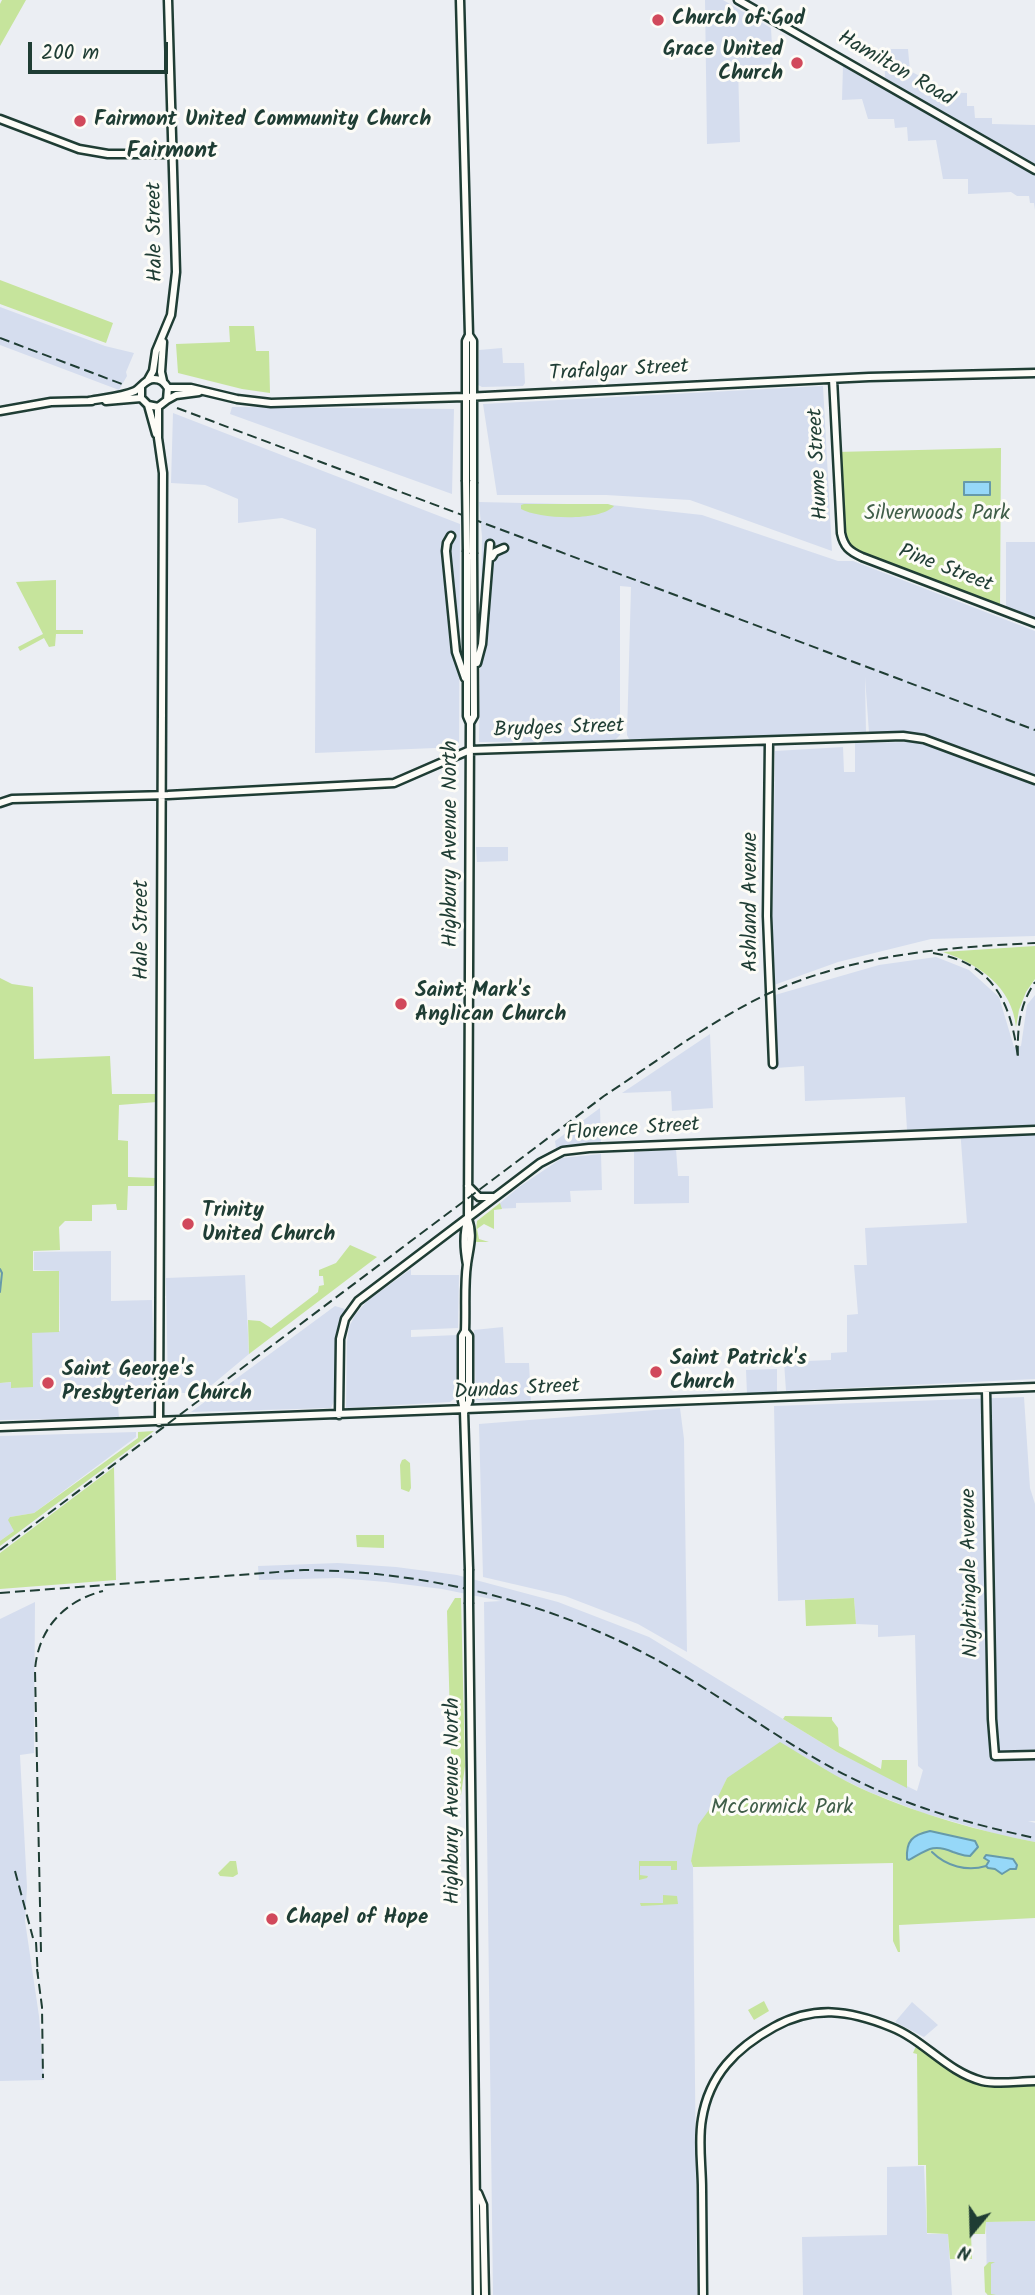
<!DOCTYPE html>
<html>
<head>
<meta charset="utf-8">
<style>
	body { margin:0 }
	#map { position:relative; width:1035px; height:2295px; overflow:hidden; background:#ebeef3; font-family:Kalam,sans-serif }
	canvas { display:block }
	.north { position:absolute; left:937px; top:2197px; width:70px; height:70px; -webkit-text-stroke:5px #fdfcf7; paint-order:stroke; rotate:199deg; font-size:19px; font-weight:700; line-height:28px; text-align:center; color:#1f3d34 }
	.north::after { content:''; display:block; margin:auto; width:24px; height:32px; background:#1f3d34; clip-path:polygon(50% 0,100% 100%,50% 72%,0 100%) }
	.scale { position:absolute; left:28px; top:42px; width:140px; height:32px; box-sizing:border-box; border:4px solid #1f3d34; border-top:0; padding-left:9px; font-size:21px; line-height:24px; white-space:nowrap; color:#1f3d34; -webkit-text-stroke:5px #fdfcf7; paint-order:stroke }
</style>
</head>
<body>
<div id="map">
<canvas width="1035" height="2295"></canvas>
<div class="north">N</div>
<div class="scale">200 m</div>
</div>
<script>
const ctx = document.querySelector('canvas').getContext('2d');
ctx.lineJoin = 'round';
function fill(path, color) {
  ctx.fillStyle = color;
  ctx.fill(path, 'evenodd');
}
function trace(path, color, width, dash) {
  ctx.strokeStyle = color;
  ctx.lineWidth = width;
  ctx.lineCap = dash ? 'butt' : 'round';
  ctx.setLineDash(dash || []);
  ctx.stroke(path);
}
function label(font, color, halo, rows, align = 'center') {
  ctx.font = font + ' Kalam,sans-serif';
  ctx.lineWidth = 6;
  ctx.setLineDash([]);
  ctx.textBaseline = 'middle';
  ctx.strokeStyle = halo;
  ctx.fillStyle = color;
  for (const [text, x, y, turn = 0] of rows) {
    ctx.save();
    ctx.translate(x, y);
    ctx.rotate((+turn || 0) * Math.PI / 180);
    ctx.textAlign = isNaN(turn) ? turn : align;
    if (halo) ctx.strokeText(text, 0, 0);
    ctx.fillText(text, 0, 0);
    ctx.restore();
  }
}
fill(new Path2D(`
	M705 0H723L771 28 773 64 738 66 740 142 707 144Z
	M884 49H908L910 71 935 84 936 92 967 93V106H974L975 118H992V124L1035 125V210L1034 203H1030L1029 196H1017L1011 192 968 194V179H943L936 140 908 141 907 127 895 128 894 119H868L862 99 842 100 843 66 873 84 885 77Z
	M0 307 105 346 134 353 126 372 127 376 119 390 0 345Z
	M502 348 503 363H524L525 383 523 386 482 387 478 385 479 350Z
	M823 386 832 551 690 500 606 495H497L483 404Z
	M232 407 454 409 452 494 230 414Z
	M173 413 460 524 459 747 315 753 316 529 282 518 238 523V499L205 485 171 483Z
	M479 502 611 505 702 515 838 561H853L1035 631V936L931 939 838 962 774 985 772 925 775 751 843 747 844 772H855V743L910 742 912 733H869L865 677 866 734 634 741 629 739 627 735 631 587 620 586V735L614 741 479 742 482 537Z
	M1006 542H1035V619L1006 607Z
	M476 847H508V861L477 862Z
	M936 957 969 970 999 997 1014 1047 1021 1046 1027 1005 1035 995V1379L786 1391 784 1362 831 1360V1353L847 1352V1315L858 1314 854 1265H867L865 1228 967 1223 960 1128 907 1130 905 1097 805 1101 804 1066 776 1068 775 995 879 965Z
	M710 1034 713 1108 672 1111 671 1091 622 1093Z
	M600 1108 601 1142 556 1148 555 1141Z
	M676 1149 678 1176H689V1203L634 1204V1152Z
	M601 1154 602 1190 570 1191 571 1202 516 1203V1208L493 1209 519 1187 562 1158Z
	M111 1251V1301L152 1300 155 1393H117L119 1418 0 1420V1383L12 1382 11 1387 32 1332 60 1331 59 1271 34 1270V1252Z
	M411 1269V1275H459L458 1328 411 1330V1337L457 1335 456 1397 450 1402 346 1408 347 1342 349 1327 355 1315 367 1301Z
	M245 1275 249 1354 201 1394 168 1392 166 1278Z
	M335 1306 345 1309 336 1336 335 1399 331 1408 191 1412Z
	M503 1327 505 1363H529L531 1402 476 1400 474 1330Z
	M777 1369V1392L747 1394 746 1370Z
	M1024 1397 1030 1488 1035 1504V1821H1028L1035 1823V1842L1003 1836 923 1813 869 1792 842 1779 727 1778 691 1861 693 1867 697 2295H493L484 1602 501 1601 442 1589 386 1582 338 1578 259 1580 258 1566 338 1563 396 1567 457 1575 558 1602 649 1637 837 1752 917 1791 923 1770 918 1766 915 1635 878 1637V1625L856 1624 854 1598 778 1601 774 1406Z
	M680 1408 684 1439 687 1652 638 1624 565 1596 483 1577 479 1424Z
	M136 1432V1437L34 1513 10 1517 14 1531 0 1541V1436Z
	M35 1602 34 1753 20 1755 27 1887 25 1921 39 2016 44 2080 0 2081V1619Z
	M912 2002 938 2025 924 2037 895 2022Z
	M924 2166 927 2234H948L952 2295H803L802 2237 887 2235V2167Z
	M1035 2221V2295H987L986 2222Z`), '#d5ddee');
fill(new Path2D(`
	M2 0H26L0 46V4Z
	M0 280 113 323 106 343 0 304Z
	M229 326H254L256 351H269L270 393 242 389 178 373 176 344 230 342Z
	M1001 448 1000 609 853 551 841 533 836 452Z
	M524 504H608L614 506C599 522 539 519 521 509V505Z
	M56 580V630H83V634H56L55 646 49 647 44 638 20 651 18 647 43 634 16 582Z
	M1035 946V979L1026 992 1019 1010 1016 1027C1012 987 979 964 943 952Z
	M0 978 12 984 33 987 34 1059 110 1056 112 1094H157V1102L119 1105 118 1140 128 1141V1177L156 1178 154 1186H128L127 1210H117L116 1204 92 1205V1221H65L59 1227 60 1250 33 1251V1271H59V1332L32 1333 33 1387 11 1388V1382L0 1383Z
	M500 1203 502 1209 494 1210V1229L484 1224 477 1229 479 1239 489 1242H475L477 1221Z
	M350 1245 377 1257 249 1354 248 1320 260 1321 271 1328 318 1292 319 1286 324 1285 323 1276H319V1270L336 1263Z
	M154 1431 0 1546V1541L14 1531 8 1520 10 1517 34 1513 138 1438V1432Z
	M405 1459 410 1463 411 1488 409 1492 401 1489 400 1465 402 1460Z
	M114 1467 116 1580 0 1589V1553Z
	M356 1535H384V1548L357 1547Z
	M455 1598H461L465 1766 461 1795 456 1794 452 1789 447 1611Z
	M854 1598 856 1624 806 1626 805 1600Z
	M785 1716 832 1717V1720L838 1728 839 1746 881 1769 882 1760H907V1788L837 1752 783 1719Z
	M780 1742C809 1759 838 1779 869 1792 922 1815 979 1831 1035 1842V1918L899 1925 900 1952H898L893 1941V1863L693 1867 691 1861 698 1825 717 1799 727 1778Z
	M230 1861H236L238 1874 233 1877 220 1876 218 1873Z
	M639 1861H677V1870H671V1866H640V1875L648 1876 647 1878 639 1880Z
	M663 1895 677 1896 678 1904 641 1906 640 1903H663Z
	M764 2001 769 2011 754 2020 748 2010Z
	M917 2044 965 2078 977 2082 1035 2083V2221L986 2222 985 2234H971L972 2259H950L948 2234 927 2233 926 2165H918L917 2054 913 2053Z
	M989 2262H995L991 2264V2294L996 2295H988L985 2292 984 2267Z`), '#c6e49c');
const water = new Path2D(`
	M964 482H990V495H964Z
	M930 1831 975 1841 978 1847 970 1856C963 1856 960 1854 953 1852 933 1843 927 1850 909 1860L907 1859C906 1841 912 1835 930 1831Z
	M986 1855 1013 1859 1017 1865 1016 1869H1010L1002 1874 995 1869 988 1868 986 1866 989 1861 984 1858Z`);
fill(water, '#96d8f8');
trace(water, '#669aaa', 2);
trace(new Path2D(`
	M0 1269 2 1273 0 1292
	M932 1852C946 1866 967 1872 986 1866`), '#669aaa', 2);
const secondary = new Path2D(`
	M460 0 469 335 473 341V482
	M738 0 1035 170
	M0 119 79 149 108 154H173
	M163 342 161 372 163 381
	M833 379 841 533C844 547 849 551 862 557L1035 623
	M148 380 153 371 156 351 171 315 176 272 168 0
	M168 388H191L237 399 271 403 465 397 869 377 1035 373
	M167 400 176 395 199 392
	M89 401C104 398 121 397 135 391 142 387 145 379 154 379 161 379 164 382 168 388L167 400 158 407 148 405 141 398V388
	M106 401 141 398
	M148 405 156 434
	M158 407V438L163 473 159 1422
	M0 411 51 402 92 401
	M466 480V341L469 335
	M451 536 447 543 446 551 456 652 465 678
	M467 552V716L470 723
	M492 557 495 552 504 548
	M477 663 482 644 490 544
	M769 741 767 916 773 1064
	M0 803 12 799 168 795 394 783 470 750 903 736 924 739 1035 780
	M468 1186 479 1197H493
	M468 1219C474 1235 469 1249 467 1264 464 1286 466 1309 465 1331L462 1336V1401L464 1411 469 1569
	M467 1265C464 1248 463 1234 468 1218L470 723 474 716 473 554
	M986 1389 992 1719 995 1756 1035 1755
	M465 1411 469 1401V1336L465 1331
	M339 1415 340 1339 345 1319 358 1301 540 1163 563 1151 589 1148 1035 1130
	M0 1427 1035 1387
	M469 1604 477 2295
	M478 2193 483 2205 485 2295
	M703 2295C703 2260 702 2224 702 2189 702 2166 698 2141 702 2119 709 2075 736 2048 774 2027 814 2005 849 2010 891 2027 924 2040 947 2072 982 2081 999 2085 1018 2081 1035 2081`);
trace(secondary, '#1f3d34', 11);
trace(secondary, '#fdfcf7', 6);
trace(new Path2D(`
	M0 338 122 384
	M177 408 1035 730
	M933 953C994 963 1011 1003 1018 1058 1017 1031 1019 1005 1035 982
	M0 1550 604 1096C662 1058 728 1008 793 983 872 953 952 947 1035 943
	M0 1593 304 1570C419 1571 534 1598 636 1649 706 1684 767 1733 836 1770 899 1804 965 1823 1035 1838
	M15 1871 33 1938
	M36 1942 38 1977
	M41 1952 35 1670C38 1629 64 1601 103 1591
	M37 1969 42 2007 43 2078`), '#1f3d34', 2, [10, 5]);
const secondaryBridge = new Path2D(`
	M466 480 467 552
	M473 482V554
	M469 1569V1604`);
trace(secondaryBridge, '#1f3d34', 11, []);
trace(secondaryBridge, '#fdfcf7', 6);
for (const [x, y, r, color] of [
	[658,20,7,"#d1495b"],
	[797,63,7,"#d1495b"],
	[80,121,7,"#d1495b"],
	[401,1004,7,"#d1495b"],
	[188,1224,7,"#d1495b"],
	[656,1372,7,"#d1495b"],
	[48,1383,7,"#d1495b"],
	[272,1919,7,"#d1495b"]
]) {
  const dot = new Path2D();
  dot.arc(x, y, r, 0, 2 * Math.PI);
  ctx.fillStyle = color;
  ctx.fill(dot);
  trace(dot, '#fdfcf7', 2.5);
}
label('bold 21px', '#1f3d34', '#fdfcf7', [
	["Church of God",672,20],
	["Grace United",783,51,"right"],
	["Church",783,75,"right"],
	["Fairmont United Community Church",94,121],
	["Saint Mark's",415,992],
	["Anglican Church",415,1016],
	["Trinity",202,1212],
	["United Church",202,1236],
	["Saint Patrick's",670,1360],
	["Church",670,1384],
	["Saint George's",62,1371],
	["Presbyterian Church",62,1395],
	["Chapel of Hope",286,1919]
], 'left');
label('21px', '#1f3d34', '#fdfcf7', [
	["Hamilton Road",895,70,30],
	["Hale Street",157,232,-91],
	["Trafalgar Street",619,372,-3],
	["Hume Street",820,464,-93],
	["Pine Street",945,570,21],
	["Brydges Street",559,730,-2],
	["Highbury Avenue North",452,844,-90],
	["Ashland Avenue",752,902,-90],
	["Hale Street",143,930,-90],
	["Florence Street",633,1131,-4],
	["Dundas Street",517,1391,-3],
	["Nightingale Avenue",972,1573,-91],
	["Highbury Avenue North",454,1801,-90]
]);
label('21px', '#405e49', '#fdfcf7', [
	["Silverwoods Park",937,515],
	["McCormick Park",782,1809]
]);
label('bold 23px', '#1f3d34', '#fdfcf7', [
	["Fairmont",172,153]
]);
</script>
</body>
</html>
